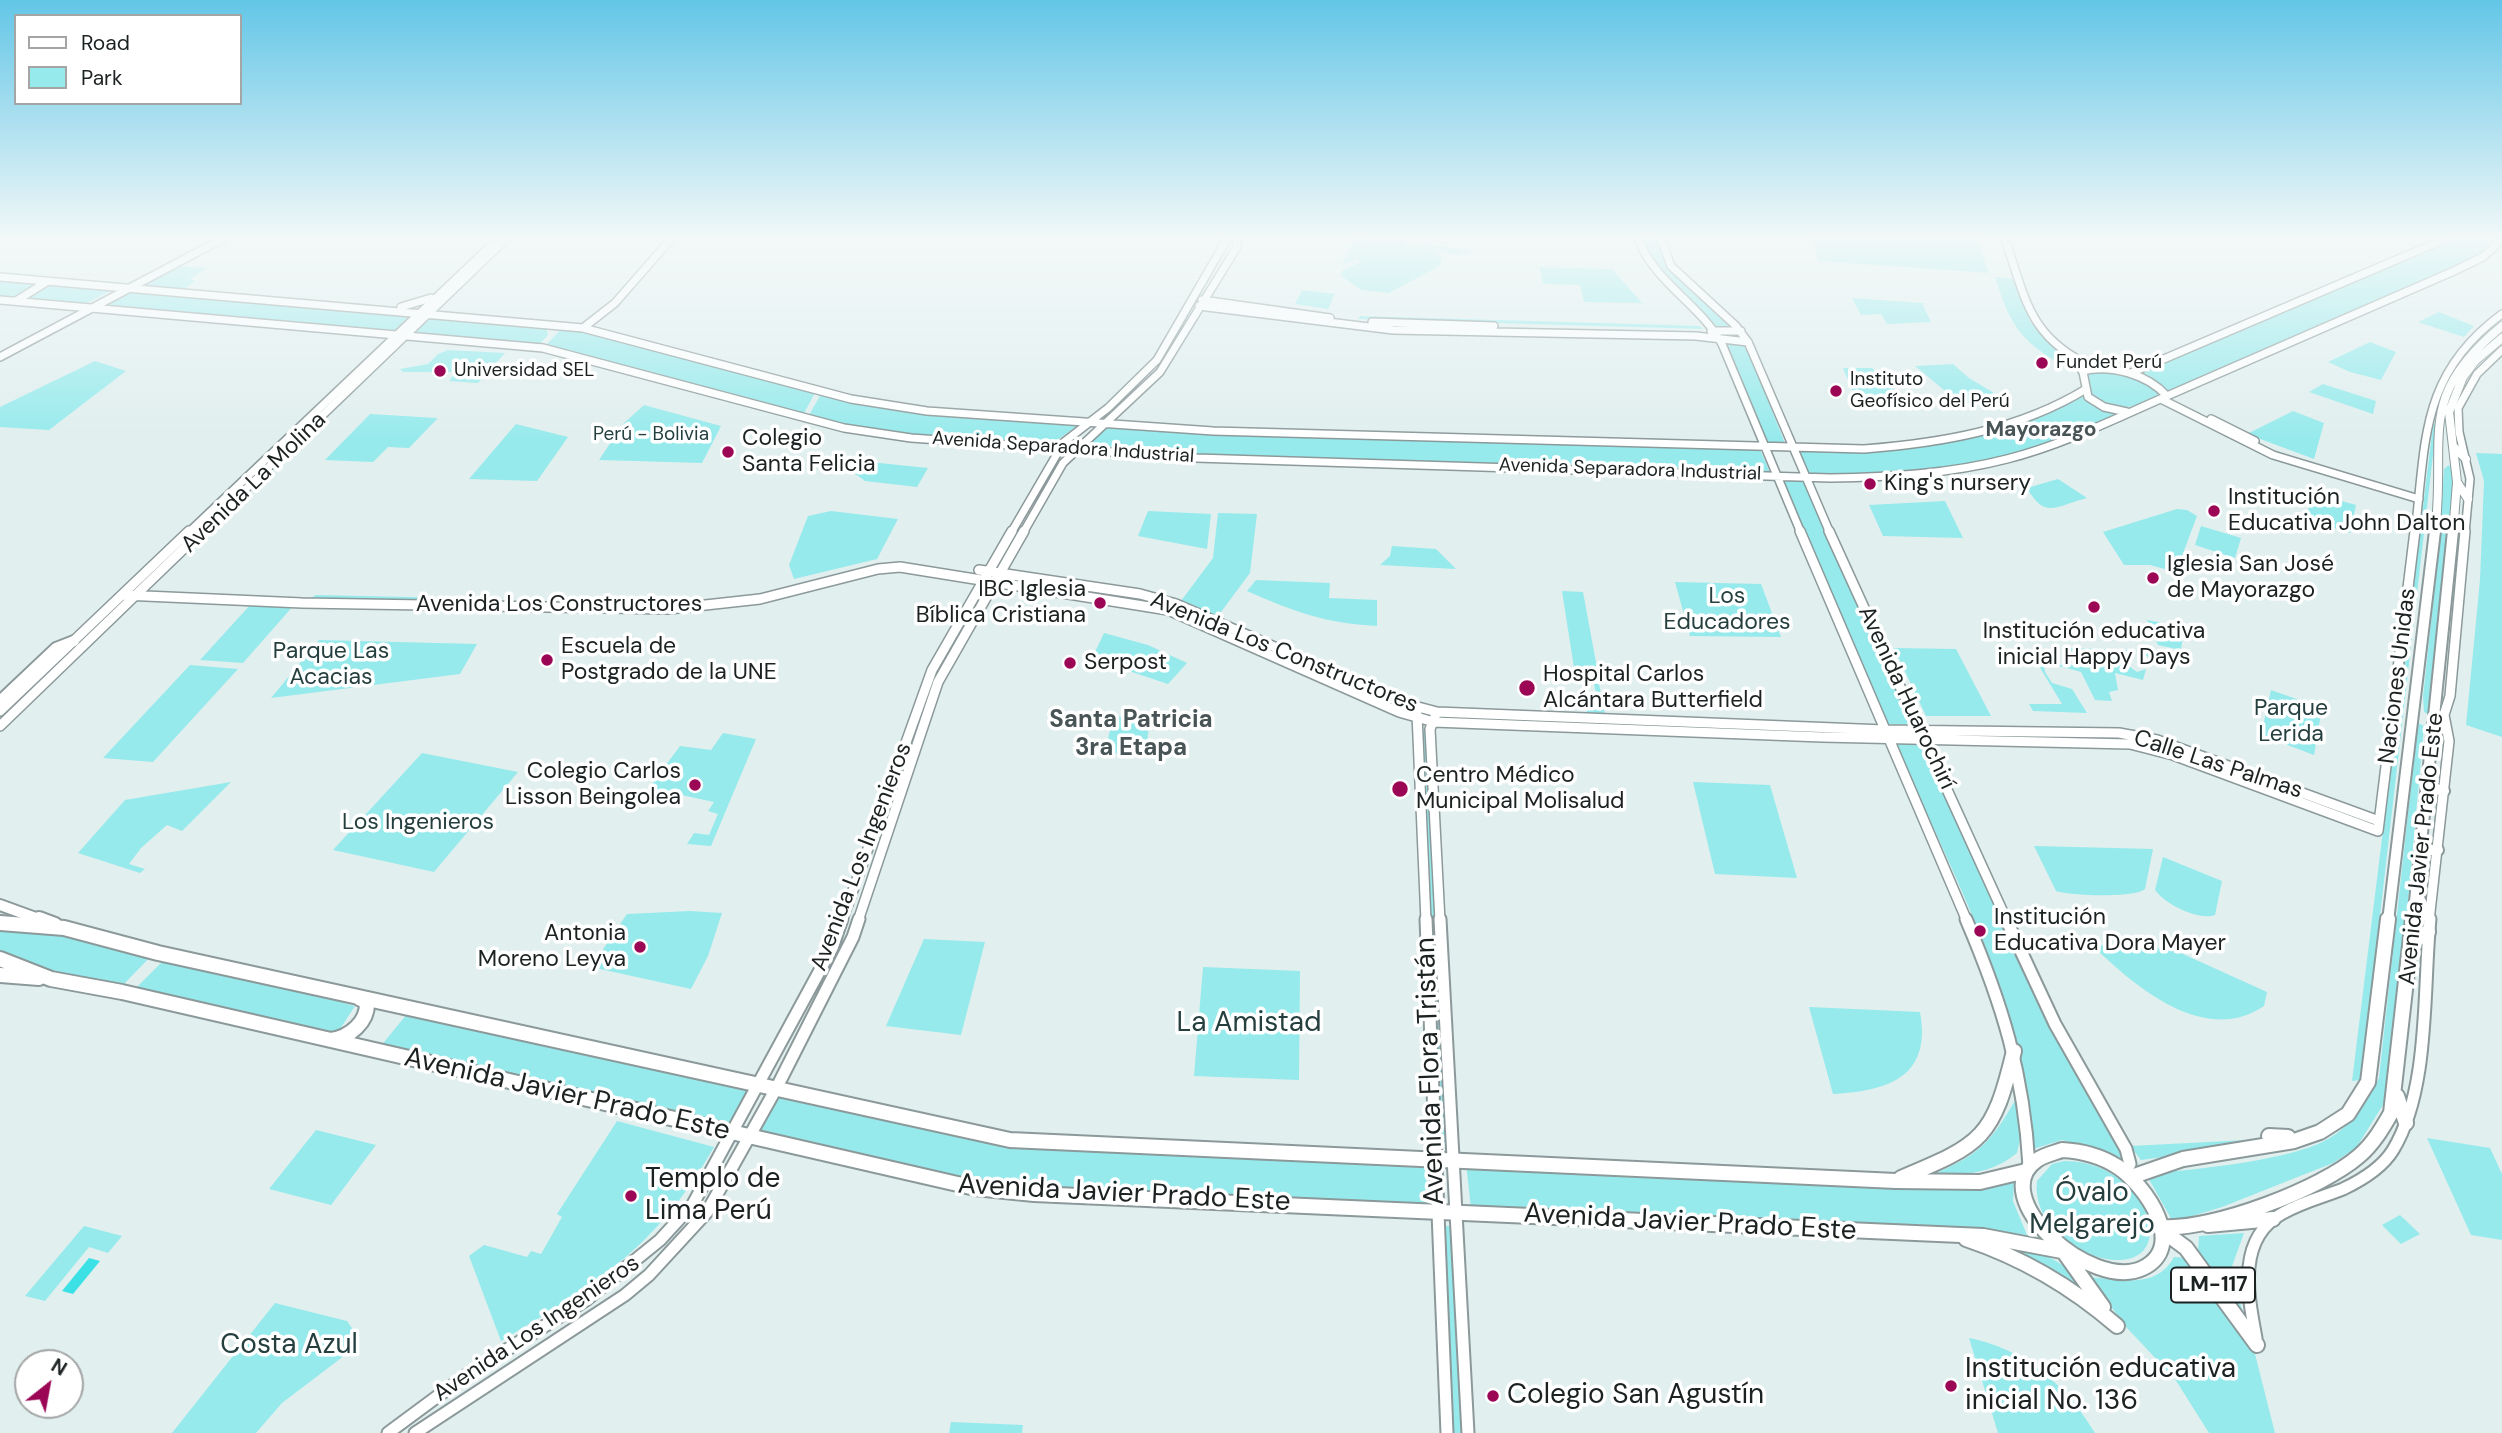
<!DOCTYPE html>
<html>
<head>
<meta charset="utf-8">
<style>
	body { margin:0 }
	#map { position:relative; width:2502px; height:1433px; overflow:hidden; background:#e1efef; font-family:"DM Sans",sans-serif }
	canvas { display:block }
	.legend { position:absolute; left:14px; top:14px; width:228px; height:91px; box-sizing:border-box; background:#fff; border:2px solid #a4a6a6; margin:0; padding:9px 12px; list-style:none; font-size:21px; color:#1c2121 }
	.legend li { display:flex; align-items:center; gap:14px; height:35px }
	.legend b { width:35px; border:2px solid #a4a6a6 }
	.north { position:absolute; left:14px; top:1349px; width:70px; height:70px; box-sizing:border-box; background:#fff; border:2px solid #a4a6a6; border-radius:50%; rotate:31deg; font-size:19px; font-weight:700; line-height:28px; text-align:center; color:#1c2121 }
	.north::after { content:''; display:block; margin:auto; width:24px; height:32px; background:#9b0755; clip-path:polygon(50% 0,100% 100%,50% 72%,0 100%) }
</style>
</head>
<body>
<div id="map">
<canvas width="2502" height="1433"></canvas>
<ul class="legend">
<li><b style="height:9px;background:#fff"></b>Road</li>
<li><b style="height:19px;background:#96eaec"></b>Park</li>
</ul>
<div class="north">N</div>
</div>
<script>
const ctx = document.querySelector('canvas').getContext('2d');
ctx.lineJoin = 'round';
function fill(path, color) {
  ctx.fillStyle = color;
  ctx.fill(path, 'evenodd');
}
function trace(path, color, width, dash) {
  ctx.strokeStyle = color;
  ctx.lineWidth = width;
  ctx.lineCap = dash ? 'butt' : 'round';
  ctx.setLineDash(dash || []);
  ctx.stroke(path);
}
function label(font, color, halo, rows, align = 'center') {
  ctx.font = font + ' "DM Sans",sans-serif';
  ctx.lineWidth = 7;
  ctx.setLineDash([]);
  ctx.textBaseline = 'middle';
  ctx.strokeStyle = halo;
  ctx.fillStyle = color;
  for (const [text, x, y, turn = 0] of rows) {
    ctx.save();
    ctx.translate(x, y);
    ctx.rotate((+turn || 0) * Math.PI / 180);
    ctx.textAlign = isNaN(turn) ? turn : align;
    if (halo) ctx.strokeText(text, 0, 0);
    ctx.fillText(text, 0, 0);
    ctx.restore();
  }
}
fill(new Path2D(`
	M1354 239 1406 242 1404 243 1407 245 1434 250 1408 243 1474 250 1459 256 1436 250 1442 259 1438 267 1389 293 1361 290 1340 275 1343 270 1361 262 1356 259 1342 265Z
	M1641 239H1658L1666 264 1729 322 1744 340 1786 446 1764 442 1719 329 1655 273Z
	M1812 239H1977L1989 273 1818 261Z
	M2450 239H2499L2484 255 2168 392 2154 380 2135 374Z
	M180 266 207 268 190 279 195 281 184 289 144 285Z
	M1539 267 1612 269 1642 303 1584 302 1580 285 1543 284Z
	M1995 277 2016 279 2030 321 2042 335 2077 364 2067 368C2021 341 2011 328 1995 277Z
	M0 280 116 288 85 304 0 299Z
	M1302 290 1335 294 1328 309 1295 304Z
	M129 291 416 313 397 332 104 307Z
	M1852 298 1922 303 1931 322 1887 324 1881 314 1861 315Z
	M2439 312 2474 326 2464 337 2418 322Z
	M434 315 546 326 548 335 538 346 415 333Z
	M1360 316 1700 326 1703 329 1358 319Z
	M562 328 594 333 816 391 803 415 548 346 547 344Z
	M2370 342 2396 352 2381 380 2350 372 2328 362Z
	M448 350 505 353 478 383 449 381 456 372H403L400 369 428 364 438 354Z
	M95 361 126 371 49 430 0 427V407Z
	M1953 364 1969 378 1994 393 1962 405 1915 366Z
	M1843 368H1872L1897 392 1856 399Z
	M2095 370 2147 381 2161 395C2136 406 2116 416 2092 396 2090 388 2085 380 2085 372Z
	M2323 384 2376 401 2373 414 2309 392Z
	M822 392 898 410 1080 424 1050 445 889 433 808 417Z
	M2080 395 2102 409 2121 413C2088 427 2056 443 2021 453 1952 472 1880 476 1808 474L1798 451 1834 452 1952 441Z
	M644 405 721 426 702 463 599 460 623 424Z
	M2293 411 2324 423 2314 459 2247 434Z
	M370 414 437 418V419L409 448 388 447 373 462 325 460Z
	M2437 420 2365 1046 2360 1080 2352 1081 2433 426Z
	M516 424 568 437 537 481 469 479Z
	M1107 428 1759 448 1770 472 1228 456 1082 447Z
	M2476 453 2502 454V737L2466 725 2480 580 2484 481Z
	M860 461 928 468 917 487 865 481 854 473Z
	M2449 465 2454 472 2430 715 2424 712 2423 697 2439 549 2444 469Z
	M1782 478H1803L1915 725 1887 724Z
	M2058 479 2087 498C2056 506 2045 520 2027 488Z
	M2312 493 2356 505 2350 533 2306 519Z
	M1945 501 1963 538 1883 536 1869 505Z
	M2177 509 2187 510 2197 516 2176 572 2150 565H2124L2103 532Z
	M831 511 898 519 877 559 794 579 789 565 808 516Z
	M1148 511 1211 514 1207 549 1138 536Z
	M1218 513 1257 514 1250 573 1218 616 1181 601 1213 558Z
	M2201 526 2241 538 2235 558 2195 545Z
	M1392 546 1436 549 1456 569 1380 565 1390 556Z
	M1256 580 1330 583 1329 598 1377 600V626C1324 623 1295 612 1247 591Z
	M1675 582 1761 584 1781 637 1690 636Z
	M1562 591 1583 592 1598 673H1590L1589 668H1574Z
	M316 595 499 599 502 601 311 598Z
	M252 603 294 605 243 663 200 660Z
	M2147 620 2184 627 2181 650 2158 645Z
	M1104 633 1148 645 1187 663 1168 684 1123 669H1087Z
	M319 640 477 644 460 674 271 698Z
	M1894 648 1956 649 1991 716H1926Z
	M2067 648 2154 651 2144 668 2148 657 2138 650 2111 653 2137 672 2146 669 2143 680 2115 673 2118 690 2109 692 2112 701 2095 700 2081 672 2056 665H2076Z
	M2033 656H2040L2044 661 2045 672 2052 683 2072 689 2087 713 2033 711 2029 704H2062Z
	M190 665 238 669 153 762 103 758Z
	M1594 684H1599L1605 715 1587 714 1585 703 1570 702 1569 696 1597 697Z
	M2271 690 2322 708 2314 755 2261 735Z
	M1116 715 1149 728 1145 755 1105 753 1113 716Z
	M2418 723 2424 726 2400 990 2383 1105 2356 1148 2333 1163 2222 1207 2173 1222 2146 1174C2196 1169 2271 1163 2318 1144 2347 1132 2366 1105 2379 1078Z
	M1420 729 1429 730 1452 1143 1442 1142Z
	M723 733 756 739 711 846 687 844 694 833 709 835 718 814 708 811 714 802 649 788 680 746 711 750Z
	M1895 742 1921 744 2057 1032 2120 1148 2123 1159 2062 1140 2033 1149C2025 1004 1952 874 1895 742Z
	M422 753 518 772 434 872 333 850Z
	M231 782 182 831 167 825 141 848 129 864 145 869 140 873 78 853 125 800Z
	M1693 782 1770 785 1797 878 1715 874Z
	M2034 846 2153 849 2145 889C2135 898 2071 896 2056 891Z
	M2163 857 2222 881 2215 915C2198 921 2165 904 2155 890Z
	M690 911 722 913 708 956 691 989 591 967 627 914Z
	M0 927 64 932 152 955 122 986 44 971 0 954Z
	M924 939 985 942 961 1035 886 1026Z
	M2092 945 2172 949 2267 992 2264 1006C2204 1047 2133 985 2092 945Z
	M163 961 340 998 344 1003 355 1006 338 1032 325 1030 315 1033 136 988Z
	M1203 967 1300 971 1299 1080 1194 1076Z
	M1809 1007 1920 1012C1932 1077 1888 1091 1833 1094Z
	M407 1014 753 1090 733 1126 380 1047Z
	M779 1096 946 1133 1425 1162 1428 1203 1038 1188 951 1179 759 1134Z
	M2017 1097 2021 1135 2017 1153C1992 1173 1967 1176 1936 1173 1981 1154 1993 1139 2017 1097Z
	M617 1121 714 1147C656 1248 598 1283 501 1341L469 1256 484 1245 527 1257 531 1251 541 1254 562 1217 557 1214Z
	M316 1130 376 1145 331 1205 269 1189Z
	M2427 1138 2490 1148 2502 1174V1240L2471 1235Z
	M2248 1140 2252 1145 2141 1160 2130 1146Z
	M2064 1161C2092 1161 2117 1172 2135 1194 2143 1204 2149 1216 2150 1228 2153 1293 2029 1250 2037 1181L2052 1164Z
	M1466 1164 1983 1189 2014 1181 2013 1201 2027 1235 1975 1229 1471 1208Z
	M2400 1215 2420 1234 2401 1244 2382 1225Z
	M84 1226 122 1236 108 1253 89 1247 45 1301 25 1296Z
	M1442 1226H1451L1462 1433H1454Z
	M2244 1233 2230 1272 2244 1315 2198 1253 2199 1236Z
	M1999 1245C2033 1250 2063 1255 2081 1287Z
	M2174 1257 2189 1258 2255 1354 2275 1433H2209L2175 1379 2127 1328 2089 1277C2121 1279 2156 1290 2174 1257Z
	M275 1303 347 1321 354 1331 357 1346 282 1403 256 1433H172Z
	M1969 1338C2025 1349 2066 1385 2095 1433H1998Z
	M951 1422 1023 1425 1022 1433H949Z`), '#96eaec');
fill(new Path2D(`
	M89 1258 100 1261 73 1294 62 1291Z`), '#3be1e5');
const secondaryFar2 = new Path2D(`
	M1638 239C1656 284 1699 303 1722 344L1801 533
	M1661 239 1671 266 1736 326 1748 342 1830 533
	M2005 239C2026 300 2029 338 2093 367
	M0 277 583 328 851 399 927 411 1213 431 1864 449C1941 443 2019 430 2086 389
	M0 300 543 348 844 428 911 438 1196 458 1830 478C1889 477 1949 474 2007 459 2062 445 2115 419 2167 396 2147 374 2111 364 2082 371
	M1202 300 1330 318
	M16 301 48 281
	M1199 306 1393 330 1696 336 1748 342
	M401 307 431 298
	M1372 322 1494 326
	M583 328 615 303 671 239
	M1711 331H1741
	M0 357 222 239
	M2082 367 2088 397 2104 407 2127 412
	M2131 373 2445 239
	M2167 396 2454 271 2483 257 2502 240
	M2161 399 2273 455 2419 499
	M2211 419 2255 441
	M188 533 498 239
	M200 533 506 239
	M1011 533 1064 442 1108 408 1157 360 1227 239
	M1023 533 1063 463 1160 372 1237 247 1236 239
	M2415 533C2426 441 2420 374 2502 314
	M2465 533 2470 479 2459 432 2458 408 2477 374 2502 350`);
const secondaryFar1 = new Path2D(`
	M1800 531 1967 921
	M1829 531 2007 921
	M979 570 1140 594 1176 604 1403 703 1437 712 1884 730 2119 733 2157 740 2379 821
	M123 595 302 603 669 609 760 599 878 569 900 567 1168 610 1399 712 1434 722 1822 737 2130 744 2173 755 2378 831 2415 531
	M0 711 189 531
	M1417 714 1426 921
	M1435 717 1430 729 1440 921
	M0 726 202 531
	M842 921 932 670 1012 531
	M858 921 938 682 1024 531
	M2429 921 2449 741 2444 715 2450 696 2465 531`);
const secondary = new Path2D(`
	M1426 919 1447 1433
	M1440 919 1468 1433
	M1966 919C2002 1003 2024 1074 2029 1166
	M2006 919 2055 1024 2126 1149 2130 1164 2125 1172
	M2256 1338C2248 1295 2236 1238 2283 1213 2302 1202 2323 1197 2343 1189 2362 1180 2382 1168 2393 1150 2430 1089 2423 989 2430 919
	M388 1433 465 1376 586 1300 660 1240 693 1204 832 948 842 919
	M415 1433 625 1295 649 1275 707 1212 777 1087 853 937 859 919`);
const primaryFar2 = new Path2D(`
	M2453 446 2466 459
	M2457 482 2468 499
	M2435 533C2447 437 2414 398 2502 326
	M2453 533 2457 482 2449 412 2463 377 2475 361 2502 338`);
const primaryFar1 = new Path2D(`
	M0 701 56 648 74 641
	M2429 787 2444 791
	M2423 850H2438
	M2418 896 2429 918
	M0 905 44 921
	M2388 921 2435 531
	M2413 921 2453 531`);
const primary = new Path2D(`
	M39 919 55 925
	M0 923 64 928 158 953 1010 1140 1896 1181 1980 1182 2026 1171
	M2412 942 2428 932
	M0 959 51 979 122 992 975 1188 1034 1194 1983 1236 2062 1251
	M0 975 39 978
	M331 1040C350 1037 368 1022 367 1002L359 998
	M2397 1096 2406 1123
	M2269 1136 2288 1137
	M2062 1150C2082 1151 2101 1156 2118 1167 2145 1185 2188 1246 2143 1268 2091 1293 1984 1196 2037 1160 2044 1155 2054 1153 2062 1150Z
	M2131 1177 2183 1159 2294 1141 2320 1132 2348 1114 2368 1082 2388 919
	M1901 1178C1983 1144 1993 1138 2014 1051
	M2208 1225 2273 1219
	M2163 1227C2213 1230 2321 1189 2359 1156 2373 1144 2382 1129 2391 1113L2413 919
	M2163 1231 2186 1248 2257 1345
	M1966 1239C2023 1258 2072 1287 2117 1326
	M2066 1255 2103 1307`);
trace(secondaryFar2, '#8c999a', 10);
trace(secondaryFar1, '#8c999a', 12);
trace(secondary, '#8c999a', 15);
trace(primaryFar2, '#8c999a', 10);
trace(primaryFar1, '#8c999a', 14);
trace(primary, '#8c999a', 18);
trace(secondaryFar2, '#fff', 7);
trace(secondaryFar1, '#fff', 9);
trace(secondary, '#fff', 11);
trace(primaryFar2, '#fff', 8);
trace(primaryFar1, '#fff', 10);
trace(primary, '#fff', 14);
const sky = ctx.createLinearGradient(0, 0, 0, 440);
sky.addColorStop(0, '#63c6e7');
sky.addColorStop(0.54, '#f2f8f8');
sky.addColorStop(1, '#f2f8f800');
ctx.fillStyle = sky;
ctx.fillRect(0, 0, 2502, 440);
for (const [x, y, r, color] of [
	[2042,363,7,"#9b0755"],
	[440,371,7,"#9b0755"],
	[1836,391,7,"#9b0755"],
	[728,452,7,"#9b0755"],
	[1870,484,7,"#9b0755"],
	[2214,511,7,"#9b0755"],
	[2153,578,7,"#9b0755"],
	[1100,603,7,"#9b0755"],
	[2094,607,7,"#9b0755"],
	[547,660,7,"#9b0755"],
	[1070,663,7,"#9b0755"],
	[1527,688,9,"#9b0755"],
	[695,785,7,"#9b0755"],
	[1400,789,9,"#9b0755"],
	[1980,931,7,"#9b0755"],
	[640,947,7,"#9b0755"],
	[631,1196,7,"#9b0755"],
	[1951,1386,7,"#9b0755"],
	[1493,1396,7,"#9b0755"]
]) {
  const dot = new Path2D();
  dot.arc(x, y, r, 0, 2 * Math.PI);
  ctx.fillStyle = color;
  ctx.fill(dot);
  trace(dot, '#fff', 2.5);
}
label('19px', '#1c2121', '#fff', [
	["Fundet Perú",2056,363],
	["Universidad SEL",454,371],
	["Instituto",1850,380],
	["Geofísico del Perú",1850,402]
], 'left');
label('19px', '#253f3f', '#fff', [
	["Perú - Bolivia",651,435]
]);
label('19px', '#1c2121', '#fff', [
	["Avenida Separadora Industrial",1063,448,4],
	["Avenida Separadora Industrial",1630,470,2]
]);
label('bold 21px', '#485455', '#fff', [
	["Mayorazgo",2041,430]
]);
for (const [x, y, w] of [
	[2213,1285,84]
]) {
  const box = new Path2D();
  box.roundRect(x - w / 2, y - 17.5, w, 35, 5);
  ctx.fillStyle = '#fff';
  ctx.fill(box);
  trace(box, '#1c2121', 2);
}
label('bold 21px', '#1c2121', null, [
	["LM-117",2213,1285]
]);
label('23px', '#1c2121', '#fff', [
	["Colegio",742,439],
	["Santa Felicia",742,465],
	["King's nursery",1884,484],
	["Institución",2228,498],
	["Educativa John Dalton",2228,524],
	["Iglesia San José",2167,565],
	["de Mayorazgo",2167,591],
	["IBC Iglesia",1086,590,"right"],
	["Bíblica Cristiana",1086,616,"right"],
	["Institución educativa",2094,632,"center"],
	["inicial Happy Days",2094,658,"center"],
	["Escuela de",561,647],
	["Postgrado de la UNE",561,673],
	["Serpost",1084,663],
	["Hospital Carlos",1543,675],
	["Alcántara Butterfield",1543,701],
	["Colegio Carlos",681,772,"right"],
	["Lisson Beingolea",681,798,"right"],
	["Centro Médico",1416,776],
	["Municipal Molisalud",1416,802],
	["Institución",1994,918],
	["Educativa Dora Mayer",1994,944],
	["Antonia",626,934,"right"],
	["Moreno Leyva",626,960,"right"]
], 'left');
label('23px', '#1c2121', '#fff', [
	["Avenida La Molina",254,483,-44],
	["Avenida Los Constructores",559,605],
	["Avenida Los Constructores",1284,653,22],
	["Naciones Unidas",2398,676,-83],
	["Avenida Huarochirí",1906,698,65],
	["Calle Las Palmas",2218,765,18],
	["Avenida Javier Prado Este",2422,849,-84],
	["Avenida Los Ingenieros",862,857,-69],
	["Avenida Los Ingenieros",537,1329,-34]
]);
label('23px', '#253f3f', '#fff', [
	["Los",1727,597],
	["Educadores",1727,623],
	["Parque Las",331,652],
	["Acacias",331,678],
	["Parque",2291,709],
	["Lerida",2291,735],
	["Los Ingenieros",418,823]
]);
label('bold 24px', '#485455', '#fff', [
	["Santa Patricia",1131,721],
	["3ra Etapa",1131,749]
]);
label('28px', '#253f3f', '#fff', [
	["La Amistad",1249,1024],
	["Óvalo",2092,1194],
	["Melgarejo",2092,1226],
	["Costa Azul",289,1346]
]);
label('28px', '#1c2121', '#fff', [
	["Avenida Flora Tristán",1431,1071,-92],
	["Avenida Javier Prado Este",567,1095,13],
	["Avenida Javier Prado Este",1124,1194,3],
	["Avenida Javier Prado Este",1690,1223,3]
]);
label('28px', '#1c2121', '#fff', [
	["Templo de",645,1180],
	["Lima Perú",645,1212],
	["Institución educativa",1965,1370],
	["inicial No. 136",1965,1402],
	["Colegio San Agustín",1507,1396]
], 'left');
</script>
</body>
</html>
